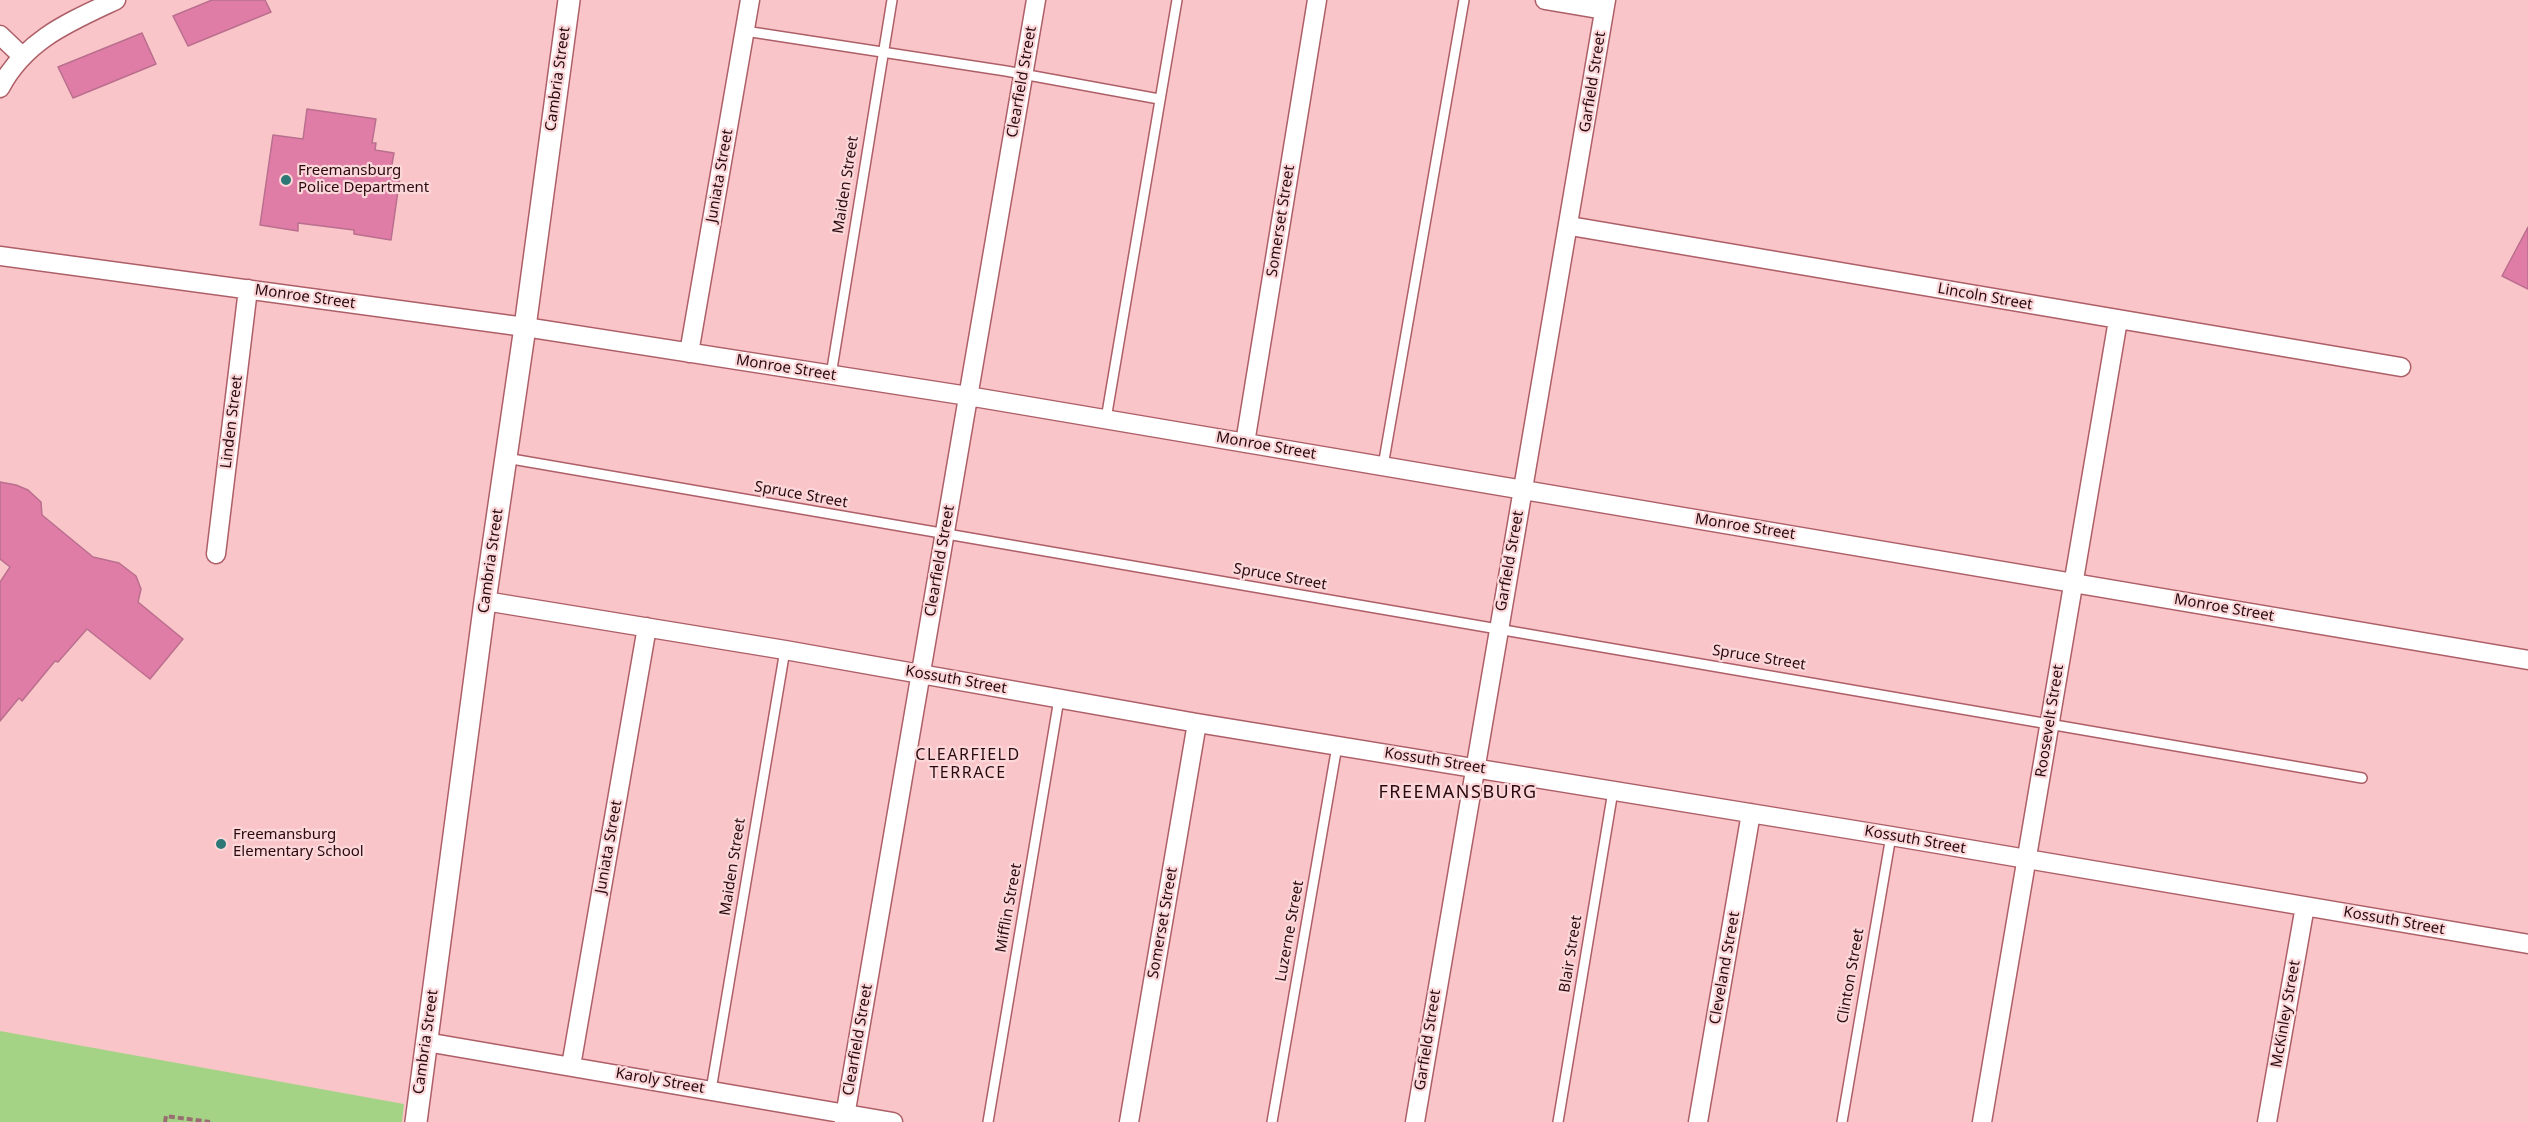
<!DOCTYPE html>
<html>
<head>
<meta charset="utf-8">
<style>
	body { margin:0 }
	canvas { display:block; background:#fac5c8 }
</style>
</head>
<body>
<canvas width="2528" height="1122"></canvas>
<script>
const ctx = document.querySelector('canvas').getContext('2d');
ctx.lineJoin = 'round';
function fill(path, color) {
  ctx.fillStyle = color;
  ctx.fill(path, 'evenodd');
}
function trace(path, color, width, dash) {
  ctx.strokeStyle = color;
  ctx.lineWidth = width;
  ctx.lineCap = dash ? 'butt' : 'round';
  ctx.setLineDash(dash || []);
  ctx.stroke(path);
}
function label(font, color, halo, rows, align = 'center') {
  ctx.font = font + ' "Noto Sans",sans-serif';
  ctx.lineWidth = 4.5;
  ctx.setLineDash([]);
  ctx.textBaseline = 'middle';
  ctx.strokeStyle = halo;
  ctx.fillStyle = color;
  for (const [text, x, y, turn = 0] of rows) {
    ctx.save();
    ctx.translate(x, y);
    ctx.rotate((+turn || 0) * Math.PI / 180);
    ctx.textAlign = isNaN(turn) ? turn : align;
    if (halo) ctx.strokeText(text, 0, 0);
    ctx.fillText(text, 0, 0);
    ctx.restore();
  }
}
fill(new Path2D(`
	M0 1031 404 1104 402 1122H0Z`), '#a4d386');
const building = new Path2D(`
	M212 0H265L271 12 188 46 173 16Z
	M142 33 156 64 73 98 58 67Z
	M307 109 376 119 372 143H376L375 150 394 153 390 175 400 177 391 240 354 234V230L298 223V231L260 225 273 135 303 139Z
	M2528 227V289L2502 276Z
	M0 482 16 485 28 490 41 502 42 515 93 557 119 563 136 576 141 589 138 602 183 639 150 679 87 629 58 662 55 661 22 701 19 698 0 721V582L10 567 0 559Z`);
fill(building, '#df7da7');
trace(building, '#ba6f8e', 1.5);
const service = new Path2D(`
	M745 31 1006 71 1159 99
	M831 375 892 0
	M1106 419 1177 0
	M506 458C1124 567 1744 666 2362 778
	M1383 466 1464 0
	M711 1090 785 650
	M988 1122 1059 699
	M1272 1122 1337 746
	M1558 1122 1613 791
	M1842 1122 1891 836`);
const minor = new Path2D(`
	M1545 0 1604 10
	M0 35 22 56
	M0 88C25 40 69 22 116 0
	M1570 226 2401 367
	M0 256 525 327 968 396 2528 660
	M689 353 750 0
	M1245 443 1317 0
	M216 554 248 289
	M485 601 785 650 1197 723 1891 836 2528 944
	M426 1042 893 1122
	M571 1066 647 627
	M844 1122 1036 0
	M1129 1122 1197 723
	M1415 1122C1477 748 1545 374 1606 0
	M1698 1122 1751 813
	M1982 1122 2118 320
	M2267 1122 2305 906`);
const tertiary = new Path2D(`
	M416 1122 485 601 525 327 569 0`);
trace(service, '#ad5f67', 12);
trace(minor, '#ad5f67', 21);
trace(tertiary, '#ad5f67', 24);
trace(new Path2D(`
	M165 1122 166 1116 210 1122`), '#986e71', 4, [6, 3]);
trace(service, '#fff', 9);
trace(minor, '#fff', 18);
trace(tertiary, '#fff', 21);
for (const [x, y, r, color] of [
	[286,180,6,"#2d7776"],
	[221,844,6,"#2d7776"]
]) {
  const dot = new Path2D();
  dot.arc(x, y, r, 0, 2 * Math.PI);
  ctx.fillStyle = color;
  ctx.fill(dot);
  trace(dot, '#fcd7d9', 2);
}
label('15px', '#280a0f', '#fcd7d9', [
	["Cambria Street",558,79,-82],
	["Clearfield Street",1022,82,-80],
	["Garfield Street",1593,82,-81],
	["Juniata Street",720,176,-80],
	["Maiden Street",846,185,-81],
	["Somerset Street",1281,221,-81],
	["Monroe Street",305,297,8],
	["Lincoln Street",1985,297,10],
	["Monroe Street",786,368,9],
	["Linden Street",232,422,-83],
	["Monroe Street",1266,446,10],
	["Spruce Street",801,495,10],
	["Monroe Street",1745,527,9],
	["Cambria Street",491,561,-82],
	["Clearfield Street",940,561,-80],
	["Garfield Street",1510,561,-80],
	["Spruce Street",1280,577,10],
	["Monroe Street",2224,608,10],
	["Spruce Street",1759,658,9],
	["Kossuth Street",956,680,10],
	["Roosevelt Street",2050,721,-81],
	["Kossuth Street",1435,761,9],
	["Kossuth Street",1915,840,10],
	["Juniata Street",609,847,-80],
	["Maiden Street",733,867,-81],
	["Mifflin Street",1009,908,-80],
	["Kossuth Street",2394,921,10],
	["Somerset Street",1163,923,-80],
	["Luzerne Street",1290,931,-80],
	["Blair Street",1571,954,-81],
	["Cleveland Street",1725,968,-80],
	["Clinton Street",1851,976,-80],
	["McKinley Street",2286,1014,-80],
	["Clearfield Street",858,1040,-80],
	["Garfield Street",1428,1040,-81],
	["Cambria Street",426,1042,-82],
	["Karoly Street",660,1081,10]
]);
label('15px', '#280a0f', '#fcd7d9', [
	["Freemansburg",298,171],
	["Police Department",298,188],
	["Freemansburg",233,835],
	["Elementary School",233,852]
], 'left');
ctx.letterSpacing = '1.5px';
label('16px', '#280a0f', '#fcd7d9', [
	["CLEARFIELD",968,755],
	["TERRACE",968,773]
]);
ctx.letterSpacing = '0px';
ctx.letterSpacing = '1.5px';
label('18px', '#280a0f', '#fcd7d9', [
	["FREEMANSBURG",1458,793]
]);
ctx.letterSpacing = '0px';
</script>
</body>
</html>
